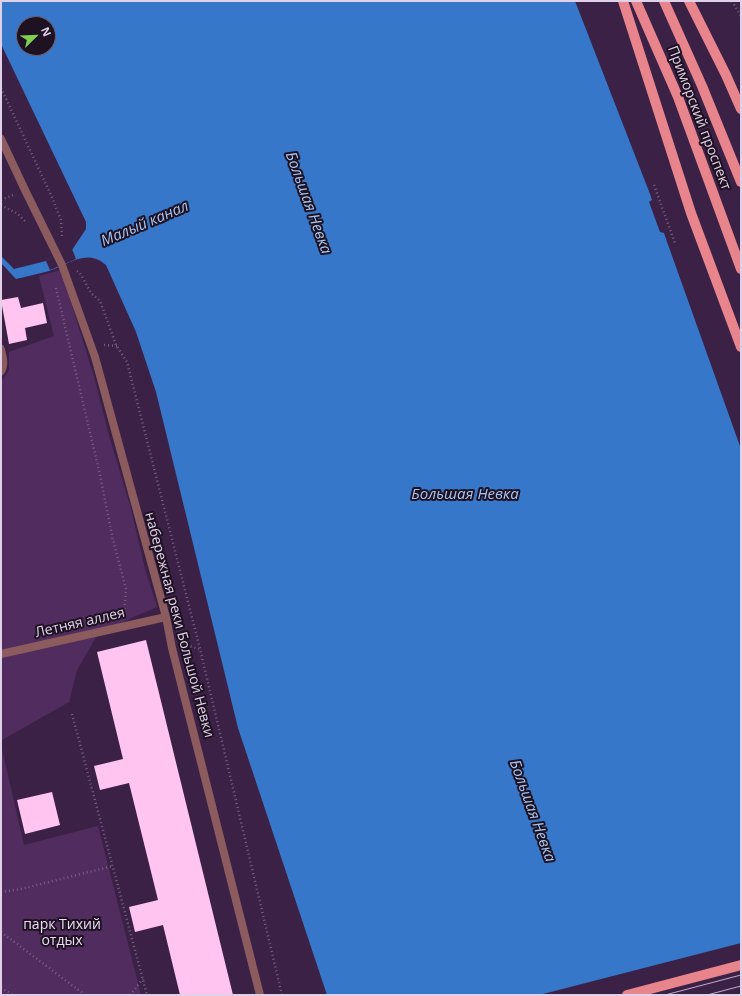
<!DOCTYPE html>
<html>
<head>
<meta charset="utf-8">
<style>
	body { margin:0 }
	#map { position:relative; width:742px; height:996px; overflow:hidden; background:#3c2147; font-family:"Open Sans",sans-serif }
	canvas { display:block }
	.frame { position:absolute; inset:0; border:2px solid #e1d1e8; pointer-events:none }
	.north { position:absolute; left:16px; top:16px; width:40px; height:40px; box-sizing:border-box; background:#1d1122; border:1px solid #6b5e71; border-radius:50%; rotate:67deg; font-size:11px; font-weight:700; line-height:16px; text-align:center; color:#e1d1e8 }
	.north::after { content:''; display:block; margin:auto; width:14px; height:18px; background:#7fd052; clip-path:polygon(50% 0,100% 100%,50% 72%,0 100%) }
</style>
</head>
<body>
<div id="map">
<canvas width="742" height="996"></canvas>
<div class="frame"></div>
<div class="north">N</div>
</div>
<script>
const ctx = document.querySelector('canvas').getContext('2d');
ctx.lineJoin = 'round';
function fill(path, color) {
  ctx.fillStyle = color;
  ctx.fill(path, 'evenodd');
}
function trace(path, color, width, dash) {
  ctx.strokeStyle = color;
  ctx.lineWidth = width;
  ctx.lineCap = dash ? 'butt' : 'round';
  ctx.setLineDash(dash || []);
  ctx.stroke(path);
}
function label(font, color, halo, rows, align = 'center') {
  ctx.font = font + ' "Open Sans",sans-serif';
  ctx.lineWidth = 4;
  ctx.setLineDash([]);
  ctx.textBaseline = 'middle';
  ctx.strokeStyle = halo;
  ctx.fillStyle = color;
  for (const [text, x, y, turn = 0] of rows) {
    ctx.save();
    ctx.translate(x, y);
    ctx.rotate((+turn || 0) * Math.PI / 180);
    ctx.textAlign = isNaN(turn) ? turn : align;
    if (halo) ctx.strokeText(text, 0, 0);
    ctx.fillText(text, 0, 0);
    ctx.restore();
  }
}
fill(new Path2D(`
	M61 270 94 377 108 432 131 509 145 569 157 607 131 618 96 637 77 670 69 702 2 740 1 736V382L9 370V352L54 336 39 276Z
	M1 745 24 845 98 826 141 995H1Z`), '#512d5f');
fill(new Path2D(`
	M1 1H575L650 194 652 200 649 202 660 232 664 233 666 239 741 449V995H327L238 728 156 392 136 332 106 265C87 248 69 264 49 271 39 274 27 276 16 279L1 263V256L14 269 46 261 72 250 86 229V222L1 44ZM24 24H48V48H24Z`), '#3677ca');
fill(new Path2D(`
	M72 249 76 259 50 270 46 261Z
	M741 943V995H539Z`), '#3c2147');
fill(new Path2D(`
	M18 297 21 308 43 303 47 323 25 328 27 340 9 344 1 300Z
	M146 640 233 995H180L163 925 135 932 129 907 158 900 129 783 100 790 94 766 123 759 97 652Z
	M52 792 60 825 25 834 17 800Z`), '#ffc4ef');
trace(new Path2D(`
	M732 1 741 16
	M1 88 51 195 61 220 62 236
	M654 185 675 243
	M1 200 13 195
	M1 205 18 214 25 221
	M77 271 80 273 91 293 100 301 116 345 127 362 200 649 282 995
	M56 288 100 475 113 540 126 589 124 615
	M104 345 117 346
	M183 644 199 649
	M72 714 147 995
	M1 892 21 889 113 866
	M1 932 85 995
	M1 988 13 995
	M130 995 143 979`), '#776081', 2.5, [1, 3]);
trace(new Path2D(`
	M1 348C3 356 6 365 1 372`), '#8c5b5d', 7);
trace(new Path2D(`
	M1 139 25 190 62 265 95 357 166 617 172 648 260 995
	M1 654 166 617`), '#8c5b5d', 8);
trace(new Path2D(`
	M623 1 691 213 741 347
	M636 1 678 97 741 269
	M664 1 702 86 741 182
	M689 1 726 75 741 109
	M627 995 741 965`), '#e8848b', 10);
trace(new Path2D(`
	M665 995 741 975
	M707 995 741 986`), '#c1afc9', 1);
label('14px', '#e1d1e8', '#1d1122', [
	["Приморский проспект",699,118,69],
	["Летняя аллея",80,623,-13],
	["набережная реки Большой Невки",179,625,75]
]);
label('14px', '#edddf4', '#1d1122', [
	["парк Тихий",62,925],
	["отдых",62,941]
]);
label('italic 15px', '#a6c6f1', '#1d1122', [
	["Большая Невка",308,203,70],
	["Малый канал",145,224,-23],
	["Большая Невка",465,495],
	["Большая Невка",532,811,70]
]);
</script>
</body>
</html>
